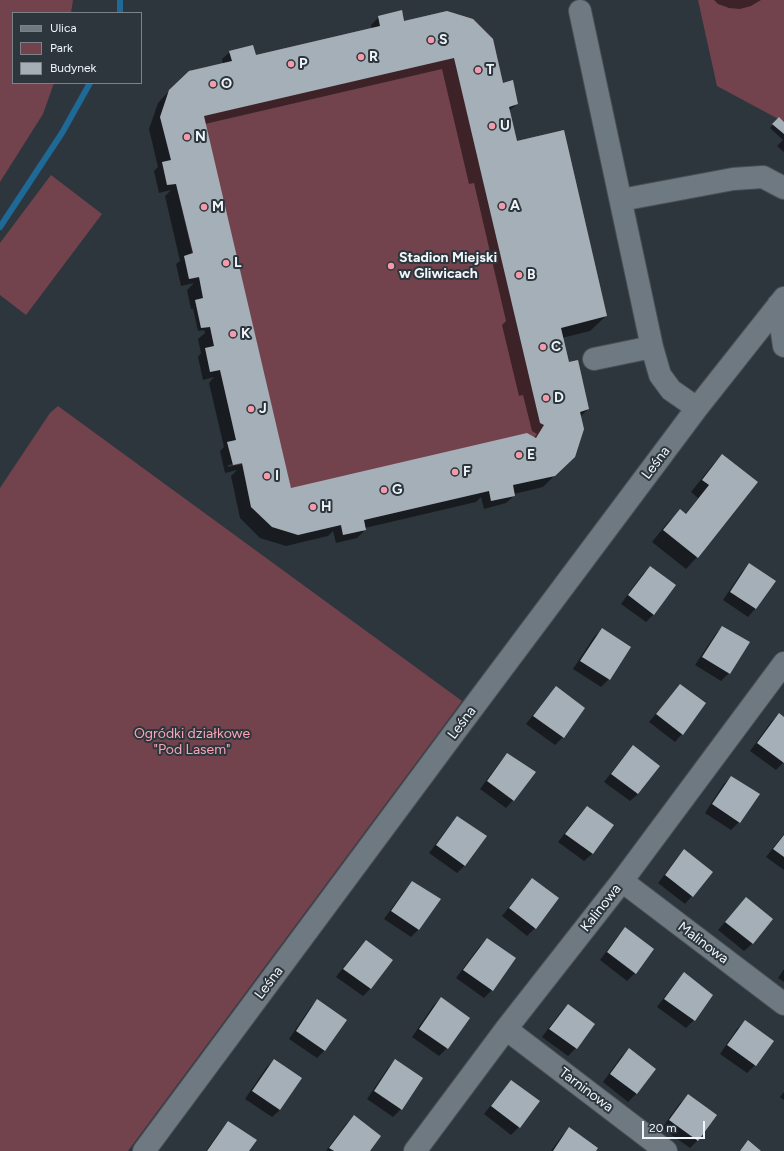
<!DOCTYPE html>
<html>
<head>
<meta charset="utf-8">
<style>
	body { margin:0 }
	#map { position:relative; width:784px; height:1151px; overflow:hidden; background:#2d363d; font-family:Figtree,sans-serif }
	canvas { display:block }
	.legend { position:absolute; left:12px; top:12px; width:130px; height:72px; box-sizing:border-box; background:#2d363d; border:1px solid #7b8389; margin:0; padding:5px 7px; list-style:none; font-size:12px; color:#f0f6fa }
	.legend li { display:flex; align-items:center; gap:8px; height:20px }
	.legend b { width:20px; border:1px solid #7b8389 }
	.scale { position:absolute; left:642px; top:1121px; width:63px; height:18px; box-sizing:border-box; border:2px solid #f0f6fa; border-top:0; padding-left:5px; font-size:12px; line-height:14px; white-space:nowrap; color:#f0f6fa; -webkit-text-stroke:3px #2d363d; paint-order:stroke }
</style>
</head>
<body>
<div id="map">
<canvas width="784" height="1151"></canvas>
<ul class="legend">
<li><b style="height:5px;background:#6e7981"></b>Ulica</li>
<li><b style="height:11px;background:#72434c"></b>Park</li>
<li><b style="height:11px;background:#a4afb8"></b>Budynek</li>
</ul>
<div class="scale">20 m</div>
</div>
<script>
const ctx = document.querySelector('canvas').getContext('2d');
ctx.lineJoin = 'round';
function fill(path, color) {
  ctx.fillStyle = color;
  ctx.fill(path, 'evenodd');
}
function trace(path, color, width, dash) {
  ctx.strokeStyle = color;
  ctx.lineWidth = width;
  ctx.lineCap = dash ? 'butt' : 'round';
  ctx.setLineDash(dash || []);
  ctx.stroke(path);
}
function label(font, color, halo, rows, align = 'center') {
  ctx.font = font + ' Figtree,sans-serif';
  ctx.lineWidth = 4;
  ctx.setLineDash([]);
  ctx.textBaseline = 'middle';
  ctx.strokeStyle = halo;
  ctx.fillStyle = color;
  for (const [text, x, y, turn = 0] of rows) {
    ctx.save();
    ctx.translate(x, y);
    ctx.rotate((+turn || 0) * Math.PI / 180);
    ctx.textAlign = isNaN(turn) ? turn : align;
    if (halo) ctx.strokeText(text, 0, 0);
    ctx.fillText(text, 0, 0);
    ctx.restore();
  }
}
fill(new Path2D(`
	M0 0H73L71 13H13V83H54L43 114 0 182Z
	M698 0H784V122L717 86Z
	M402 10 404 21 447 11 473 19 493 39 503 83 513 80 509 107 517 141 564 130 607 316 561 328 569 362 578 360 589 409 580 412 584 429 575 457 556 475 513 485 515 496 491 501 489 491 364 520 366 530 343 535 340 525 298 535 272 527 251 507 242 464 233 465 227 442 236 440 220 370 210 372 205 348 214 346 210 327 201 328 195 300 203 298 199 278 189 279 184 256 192 253 176 184 167 185 162 162 171 160 160 117 169 90 189 71 232 61 229 51 253 45 256 55 380 26Z
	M51 175 102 214 26 315 0 295V243Z
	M58 406 462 701 128 1151H0V488L50 413Z`), '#72434c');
fill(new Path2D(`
	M714 0H761L751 6 740 9 729 8 718 4Z
	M379 17 404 23 502 84 517 104 509 111 516 142 606 316 590 331 562 338 568 364 588 409 580 417 574 456 543 487 514 494V496L506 503 484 509 481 497 476 502 365 528V530L357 538 336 543 333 531 328 536 286 546 260 538 240 518 231 476 237 470 225 473 220 451 224 447 209 383 214 377 203 380 198 357 201 353 198 339 205 333 204 330 198 331 193 309H191L187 290 194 283 181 286 176 264 180 261 165 196 171 190 159 193 154 171 158 167 149 129 158 103 170 90 223 64 222 59 230 52 255 57 372 29 371 25ZM442 69 469 184 474 183 506 321 502 325 519 396 523 395 532 431 537 434 534 438 291 489 205 124ZM245 462 242 464 228 467V465Z
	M775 122 784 123V152L777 146 783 140 770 128Z
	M722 455 697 557 686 569 652 542 668 522 680 511 685 515 698 498 691 492 711 467Z
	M750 564 774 581 755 609 748 617 723 600 742 572Z
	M650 567 654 614 646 622 621 604 642 575Z
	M722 627 748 643 729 673 721 681 695 665 715 635Z
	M602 629 630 647 609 679 601 687 573 669 594 637Z
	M680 686 682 734 675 742 649 722 672 694Z
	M549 695 563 737 555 745 526 724Z
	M779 714 784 718V762L776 770 750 751 771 722Z
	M633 747 638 794 630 801 604 782 626 754Z
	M507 754 513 800 506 808 480 789 500 762Z
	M731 777 739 822 731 830 705 813 723 785Z
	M587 807 613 825 592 854 584 861 558 842 579 815Z
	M458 817 486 836 464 866 457 873 429 853 450 825Z
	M784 834V870L766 857Z
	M684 850 692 896 685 904 658 883 677 858Z
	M532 879 535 928 527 936 502 916 525 887Z
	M413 882 419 929 411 937 384 919 405 890Z
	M739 906 771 919 752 944 744 951 718 930Z
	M625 929 635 973 627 981 600 960 618 936Z
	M487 939 492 990 484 998 456 978 479 947Z
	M366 941 391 961 370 989 363 996 336 977 358 949Z
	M784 969V982L778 978Z
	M684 974 694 1020 686 1028 657 1007 676 982Z
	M441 998 447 1048 439 1056 412 1037 433 1006Z
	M317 1000 325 1050 317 1058 289 1039 310 1008Z
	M568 1005 594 1024 576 1048 568 1056 542 1037 560 1013Z
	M745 1021 755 1065 747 1073 720 1054 737 1029Z
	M629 1049 655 1069 636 1094 628 1102 603 1082 621 1057Z
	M274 1060 280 1110 272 1117 245 1099 266 1068Z
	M395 1060 401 1109 393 1117 367 1099 388 1068Z
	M511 1081 519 1127 511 1135 484 1114 504 1089Z
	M784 1092V1100L780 1097Z
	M688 1096 698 1140 690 1148 662 1128 680 1103Z
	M354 1116 369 1151H326L346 1124Z
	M228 1122 248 1151H206L221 1130Z
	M570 1128 595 1151H551L562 1136Z`), '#0007');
trace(new Path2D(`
	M120 0V13
	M0 227 62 133 90 83`), '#1f6996', 6);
fill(new Path2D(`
	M402 10 404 21 447 11 473 19 493 39 503 83 513 80 518 104 509 107 517 141 564 130 607 316 561 328 569 362 578 360 589 409 580 412 584 429 575 457 555 476 513 485 515 496 491 501 489 491 364 520 366 530 343 535 341 525 298 535 272 527 251 507 242 463 233 465 227 442 236 440 220 370 210 372 205 348 214 346 210 327 201 328 195 300 203 298 199 277 189 279 184 256 193 253 176 184 167 185 162 162 171 160 160 117 169 90 189 71 232 61 229 51 253 45 256 55 380 26 378 16ZM454 58 540 423 544 425 536 438 527 433 291 488 204 116Z
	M779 117 784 122V134L772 124Z
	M722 454 758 482 698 558 663 530 680 509 686 514 709 485 702 480Z
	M749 563 776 581 756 609 730 592Z
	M650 566 676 585 654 615 628 595Z
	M722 626 750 642 730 674 702 657Z
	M602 628 631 647 610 680 580 661Z
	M680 684 706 703 683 735 656 714Z
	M556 686 585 708 564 738 533 716Z
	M779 713 784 717V763L757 743Z
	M633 745 660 766 638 794 611 774Z
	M507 753 536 772 514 801 487 781Z
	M731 776 760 794 740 823 712 804Z
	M587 806 614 825 593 854 565 834Z
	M457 816 487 836 465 866 436 845Z
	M784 835V857L773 849Z
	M684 849 713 872 693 897 665 875Z
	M532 878 559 898 536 929 509 908Z
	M412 881 441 899 419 930 391 911Z
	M746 897 773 919 753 944 725 922Z
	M625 927 654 949 636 974 607 952Z
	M487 938 516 958 493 991 463 970Z
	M366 940 393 960 371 989 343 969Z
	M684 972 713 995 695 1021 664 999Z
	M441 997 470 1018 448 1049 419 1029Z
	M317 999 347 1020 325 1051 296 1031Z
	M568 1004 595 1024 577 1049 549 1029Z
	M745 1020 774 1041 756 1066 727 1045Z
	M629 1048 656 1069 637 1094 610 1074Z
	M274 1059 302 1078 280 1110 252 1091Z
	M395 1059 423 1078 402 1110 374 1091Z
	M511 1080 540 1101 520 1128 491 1106Z
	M688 1094 717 1115 698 1141 669 1120Z
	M354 1115 381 1136 370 1151H334L329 1148Z
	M228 1121 257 1140 249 1151H207Z
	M569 1127 598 1148 596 1151H553Z
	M748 1140 761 1151H740Z`), '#a4afb8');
const minor = new Path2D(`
	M580 11 652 347 660 375 671 390 697 408
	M621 200 733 179 763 177 784 188
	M778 305 784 346
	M594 359 652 347
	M622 881 784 1004
	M506 1029 666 1151
	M144 1151 454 733 697 408 784 298
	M415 1151 506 1029 622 881 784 663`);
trace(minor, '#4a5157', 24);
trace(minor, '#6e7981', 22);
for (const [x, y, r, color] of [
	[431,40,4,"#f39aab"],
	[361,57,4,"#f39aab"],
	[291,64,4,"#f39aab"],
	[478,70,4,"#f39aab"],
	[213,84,4,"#f39aab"],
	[492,126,4,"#f39aab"],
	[187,137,4,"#f39aab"],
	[502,206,4,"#f39aab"],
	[204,207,4,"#f39aab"],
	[226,263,4,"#f39aab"],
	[391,266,4,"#f39aab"],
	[519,275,4,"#f39aab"],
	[233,334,4,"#f39aab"],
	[543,347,4,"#f39aab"],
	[546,398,4,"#f39aab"],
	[251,409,4,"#f39aab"],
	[519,455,4,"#f39aab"],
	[455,472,4,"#f39aab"],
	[267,476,4,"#f39aab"],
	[384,490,4,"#f39aab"],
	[313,507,4,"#f39aab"]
]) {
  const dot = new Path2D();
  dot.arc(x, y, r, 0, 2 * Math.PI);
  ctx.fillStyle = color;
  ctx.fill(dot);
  trace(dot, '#2d363d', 1.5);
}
label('bold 14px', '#f0f6fa', '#2d363d', [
	["S",439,40],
	["R",369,57],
	["P",299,64],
	["T",486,70],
	["O",221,84],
	["U",500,126],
	["N",195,137],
	["A",510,206],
	["M",212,207],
	["Stadion Miejski",399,258],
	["w Gliwicach",399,274],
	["L",234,263],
	["B",527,275],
	["K",241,334],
	["C",551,347],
	["D",554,398],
	["J",259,409],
	["E",527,455],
	["F",463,472],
	["I",275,476],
	["G",392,490],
	["H",321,507]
], 'left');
label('14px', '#f0f6fa', '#2d363d', [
	["Leśna",656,463,-53],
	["Leśna",462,723,-53],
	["Kalinowa",601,908,-52],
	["Malinowa",703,943,37],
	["Leśna",269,983,-53],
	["Tarninowa",586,1090,37]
]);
label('14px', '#fba4b4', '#2d363d', [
	["Ogródki działkowe",192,734],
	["\"Pod Lasem\"",192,750]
]);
</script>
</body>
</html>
